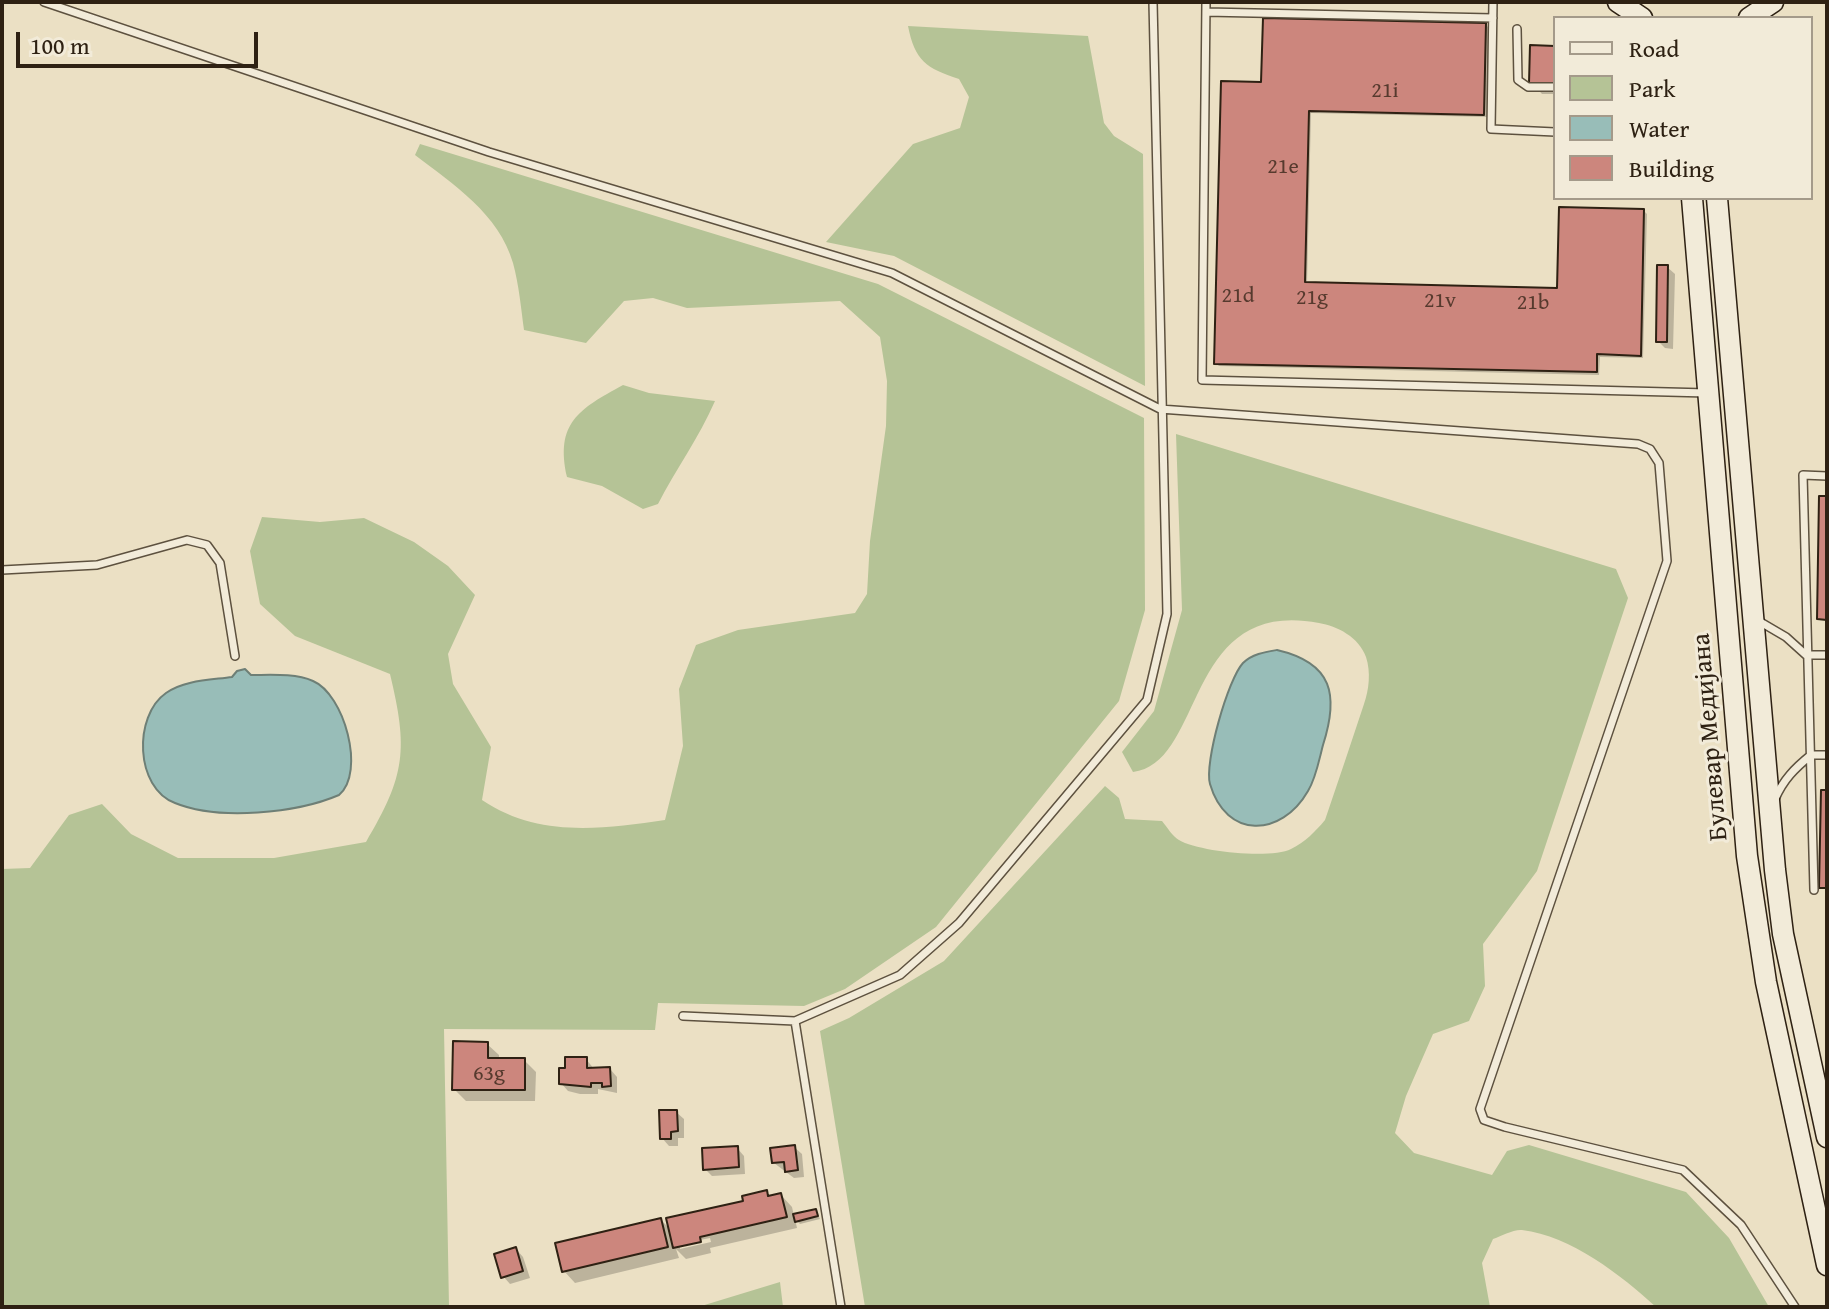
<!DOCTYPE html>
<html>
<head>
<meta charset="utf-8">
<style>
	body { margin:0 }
	#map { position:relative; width:1829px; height:1309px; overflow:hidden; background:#ebe0c4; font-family:"Gentium Book Plus",serif }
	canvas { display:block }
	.frame { position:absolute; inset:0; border:4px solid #2e2113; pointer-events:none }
	.legend { position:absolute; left:1553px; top:16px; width:260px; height:184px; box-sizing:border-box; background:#f2ebd9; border:2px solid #a49a8a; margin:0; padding:10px 14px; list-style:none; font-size:24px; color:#2e2113 }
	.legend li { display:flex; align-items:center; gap:16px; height:40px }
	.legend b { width:40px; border:2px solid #a49a8a }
	.scale { position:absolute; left:16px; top:32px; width:242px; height:36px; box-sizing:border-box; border:4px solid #2e2113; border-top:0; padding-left:10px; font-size:24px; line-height:28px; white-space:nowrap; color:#2e2113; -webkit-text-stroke:6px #f2ebd9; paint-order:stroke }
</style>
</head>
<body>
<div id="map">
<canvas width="1829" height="1309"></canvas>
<div class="frame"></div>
<ul class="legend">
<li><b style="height:10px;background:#f2ebd9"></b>Road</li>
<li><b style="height:22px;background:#b5c396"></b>Park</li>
<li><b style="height:22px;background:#98bdb8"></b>Water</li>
<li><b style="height:22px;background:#cc867d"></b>Building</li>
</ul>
<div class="scale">100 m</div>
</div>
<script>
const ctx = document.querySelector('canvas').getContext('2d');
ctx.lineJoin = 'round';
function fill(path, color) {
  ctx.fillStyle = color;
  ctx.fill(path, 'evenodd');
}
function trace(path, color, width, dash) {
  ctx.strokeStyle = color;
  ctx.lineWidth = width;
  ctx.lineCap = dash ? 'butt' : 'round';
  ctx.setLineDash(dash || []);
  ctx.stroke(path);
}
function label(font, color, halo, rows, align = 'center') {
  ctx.font = font + ' "Gentium Book Plus",serif';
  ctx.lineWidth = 6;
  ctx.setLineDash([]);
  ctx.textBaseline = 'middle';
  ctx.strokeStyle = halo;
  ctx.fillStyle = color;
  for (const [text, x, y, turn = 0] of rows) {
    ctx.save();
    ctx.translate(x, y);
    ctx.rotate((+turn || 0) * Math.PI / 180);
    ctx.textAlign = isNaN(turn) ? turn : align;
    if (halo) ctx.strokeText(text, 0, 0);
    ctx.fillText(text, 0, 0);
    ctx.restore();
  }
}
fill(new Path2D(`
	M908 26 1088 36 1104 123 1114 136 1143 154 1145 386 894 256 826 242 913 144 960 128 969 97 959 79C926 68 915 61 908 26Z
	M420 144 878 284 1144 418 1145 610 1119 701 936 927 845 989 804 1006 658 1003 655 1030 444 1029 449 1307H2V869L30 868 69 815 102 804 131 834 178 858H274L366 842C406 775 408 749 390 674L295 636 260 604 250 551 262 517 320 522 364 518 414 542 448 566 475 595 448 654 453 684 491 747 482 800C538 838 602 829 665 820L683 746 679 689 696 645 738 630 855 613 867 594 870 541 886 426 887 381 880 337 840 301 687 308 653 298 624 301 586 343 524 330C521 308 519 285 513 263 499 214 453 184 415 155Z
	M623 385 649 393 715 401C699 438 676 469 658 504L643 509 602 486 567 477C555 423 579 409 623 385Z
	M1176 434 1616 569 1628 598 1537 871 1483 944 1485 986 1469 1021 1433 1034 1406 1096 1395 1133 1414 1153 1492 1175 1507 1151 1529 1145 1686 1192 1729 1238 1769 1307H1656C1621 1275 1571 1236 1522 1230 1514 1229 1501 1236 1493 1239L1482 1263 1490 1307H865L820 1031 849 1018 944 961 1105 786 1119 798 1125 819 1162 821C1167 827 1173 837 1179 840 1199 852 1271 859 1291 849 1305 842 1315 832 1325 820 1338 782 1351 743 1364 704 1369 690 1371 672 1366 657 1359 637 1337 626 1319 623 1183 597 1206 763 1133 772L1122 752 1154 711 1182 610Z
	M780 1282 783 1307H698Z`), '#b5c396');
const water = new Path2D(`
	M1277 650C1333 663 1339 695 1323 745 1319 760 1316 778 1308 791 1281 838 1226 839 1210 784 1204 763 1228 679 1243 663 1252 654 1265 652 1277 650Z
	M245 669 251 675C270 675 295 673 313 681 344 694 366 772 339 795 297 813 219 821 175 803 135 788 133 716 166 693 184 680 211 680 232 677L237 671Z`);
fill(water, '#98bdb8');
trace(water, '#6e7f76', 2);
fill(new Path2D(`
	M1486 25 1489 28 1487 117 1311 113 1307 284 1559 290 1644 211 1647 214 1643 358 1600 357 1599 375 1219 366 1216 363 1263 84Z
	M1555 48V94H1542L1531 82Z
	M1667 267 1675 274 1673 349 1665 348 1658 341Z
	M487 1044 499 1055V1060H524L536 1072 535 1101H466L454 1089Z
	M586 1059 594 1069H610L617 1077V1093L598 1089V1094H580L568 1091 561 1083 567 1069Z
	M676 1112 684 1119V1138H678V1146H669L662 1138Z
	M794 1147 802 1154 804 1177 794 1178 774 1163Z
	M737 1148 744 1156 745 1174 712 1176 705 1169Z
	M766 1192 771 1197 781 1195 792 1207 794 1216 816 1211 820 1219 800 1224 795 1219 797 1228 710 1248 711 1253 686 1259 676 1249 679 1258 575 1283 564 1271 661 1220 671 1230ZM710 1238 711 1242 680 1249V1244Z
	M516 1249 523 1257 530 1278 510 1284 503 1276Z`), '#0003');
const building = new Path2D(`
	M1263 18 1486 23 1484 115 1309 111 1305 282 1557 288 1559 207 1644 209 1641 356 1597 354V372L1214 364 1221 81 1261 82Z
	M1530 45 1555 46V84L1529 83Z
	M1657 265H1668L1667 342H1656Z
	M1819 496H1827V620L1817 619Z
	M1821 790H1827V888H1819Z
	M453 1041 488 1042V1058H525V1090H452Z
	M565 1057H587V1068L610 1067 611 1086 602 1087V1083H591V1087L559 1084V1068H565Z
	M659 1110H677L678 1131 671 1132V1139H660Z
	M795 1145 798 1170 785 1172 784 1162 772 1163 770 1148Z
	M738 1146 739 1167 703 1170 702 1148Z
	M767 1190 768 1196 781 1193 787 1217 700 1237 701 1242 673 1248 666 1218 743 1201 742 1196Z
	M816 1209 818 1216 795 1222 793 1214Z
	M661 1218 668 1247 562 1272 555 1243Z
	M516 1247 523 1271 501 1278 494 1254Z`);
fill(building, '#cc867d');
trace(building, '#2e2113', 2);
const lane = new Path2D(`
	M44 2 489 152 892 273 1160 409 1638 444 1650 449 1659 463 1667 561 1480 1109 1484 1120 1505 1127 1683 1170 1741 1225 1795 1307
	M1206 2 1202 380 1707 393
	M1493 2 1491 129 1555 132
	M1206 12 1493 18
	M1517 29 1518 80 1528 87H1555
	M2 570 97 565 187 540 207 545 220 563 235 656
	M1757 620 1786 637 1806 655H1827
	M1775 799C1783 780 1795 768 1811 755H1827
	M1814 890 1803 475 1827 476
	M683 1016 795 1021 900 975 959 923 1147 700 1167 614 1153 2
	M795 1021 841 1307`);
const secondary = new Path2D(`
	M1618 2 1642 18
	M1749 18 1773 2
	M1692 198 1747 856 1766 982 1827 1265
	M1717 198 1775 870 1783 934 1827 1137`);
trace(lane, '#5d513f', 10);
trace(secondary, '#2e2113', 23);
trace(lane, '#f2ebd9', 7);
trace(secondary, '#f2ebd9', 20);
label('22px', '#563a2e', null, [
	["21i",1385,91],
	["21e",1283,167],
	["21d",1238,296],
	["21g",1312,298],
	["21v",1440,301],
	["21b",1533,303],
	["63g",489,1074]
]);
label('26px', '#2e2113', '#f2ebd9', [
	["Булевар Медијана",1711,737,-95]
]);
</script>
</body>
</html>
